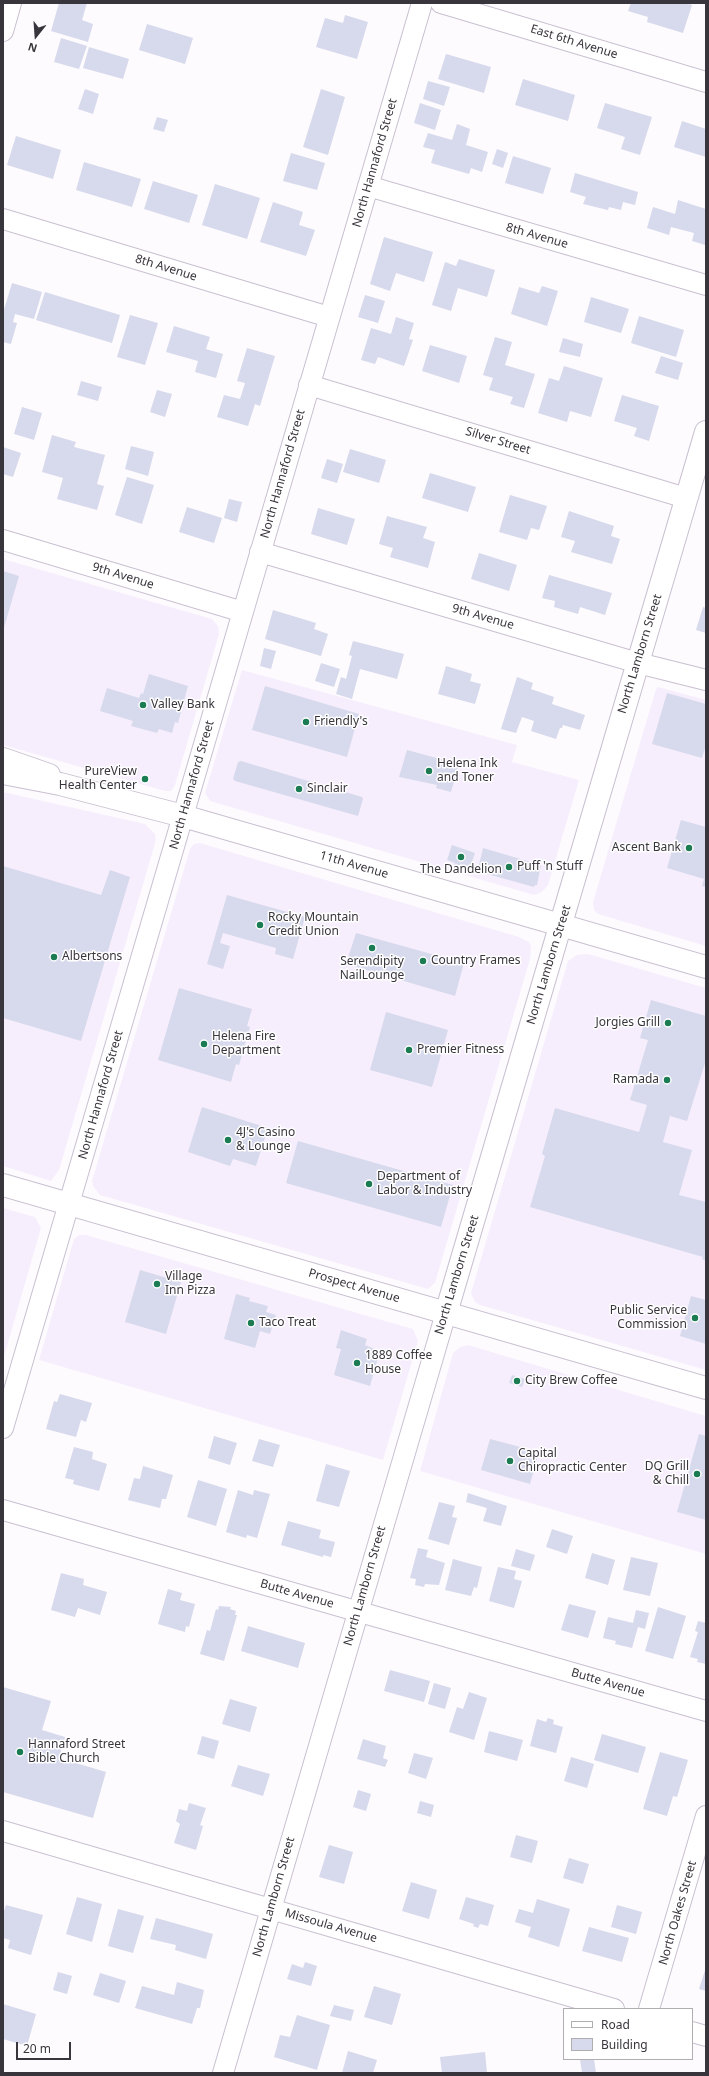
<!DOCTYPE html>
<html>
<head>
<meta charset="utf-8">
<style>
	body { margin:0 }
	#map { position:relative; width:709px; height:2076px; overflow:hidden; background:#fdfbfe; font-family:"Noto Sans",sans-serif }
	canvas { display:block }
	.frame { position:absolute; inset:0; border:4px solid #39353c; pointer-events:none }
	.legend { position:absolute; left:563px; top:2008px; width:130px; height:52px; box-sizing:border-box; background:#fff; border:1px solid #b0aeb1; margin:0; padding:5px 7px; list-style:none; font-size:12px; color:#39353c }
	.legend li { display:flex; align-items:center; gap:8px; height:20px }
	.legend b { width:20px; border:1px solid #b0aeb1 }
	.north { position:absolute; left:16px; top:16px; width:40px; height:40px; -webkit-text-stroke:3px #fff; paint-order:stroke; rotate:197deg; font-size:11px; font-weight:700; line-height:16px; text-align:center; color:#39353c }
	.north::after { content:''; display:block; margin:auto; width:14px; height:18px; background:#39353c; clip-path:polygon(50% 0,100% 100%,50% 72%,0 100%) }
	.scale { position:absolute; left:16px; top:2042px; width:55px; height:18px; box-sizing:border-box; border:2px solid #39353c; border-top:0; padding-left:5px; font-size:12px; line-height:14px; white-space:nowrap; color:#39353c; -webkit-text-stroke:3px #fff; paint-order:stroke }
</style>
</head>
<body>
<div id="map">
<canvas width="709" height="2076"></canvas>
<div class="frame"></div>
<ul class="legend">
<li><b style="height:5px;background:#fff"></b>Road</li>
<li><b style="height:11px;background:#d7d9ec"></b>Building</li>
</ul>
<div class="north">N</div>
<div class="scale">20 m</div>
</div>
<script>
const ctx = document.querySelector('canvas').getContext('2d');
ctx.lineJoin = 'round';
function fill(path, color) {
  ctx.fillStyle = color;
  ctx.fill(path, 'evenodd');
}
function trace(path, color, width, dash) {
  ctx.strokeStyle = color;
  ctx.lineWidth = width;
  ctx.lineCap = dash ? 'butt' : 'round';
  ctx.setLineDash(dash || []);
  ctx.stroke(path);
}
function label(font, color, halo, rows, align = 'center') {
  ctx.font = font + ' "Noto Sans",sans-serif';
  ctx.lineWidth = 3;
  ctx.setLineDash([]);
  ctx.textBaseline = 'middle';
  ctx.strokeStyle = halo;
  ctx.fillStyle = color;
  for (const [text, x, y, turn = 0] of rows) {
    ctx.save();
    ctx.translate(x, y);
    ctx.rotate((+turn || 0) * Math.PI / 180);
    ctx.textAlign = isNaN(turn) ? turn : align;
    if (halo) ctx.strokeText(text, 0, 0);
    ctx.fillText(text, 0, 0);
    ctx.restore();
  }
}
fill(new Path2D(`
	M3 559 212 619 218 626 219 634 175 785 171 791H165L3 745Z
	M242 670 517 745 512 762 579 780 548 885 542 892 534 895 210 801 205 793Z
	M658 687 706 700V946L598 914 594 910 593 902 656 689Z
	M3 792 145 824 155 834 156 840 59 1170 51 1181 3 1166Z
	M200 843 519 937 529 942 531 947 530 959 435 1283 428 1289 100 1195 93 1186 92 1181 190 849 194 844Z
	M588 954 706 988V1370L480 1305 475 1302 471 1293 568 961 577 955Z
	M3 1208 35 1217 41 1228 3 1360Z
	M79 1235H86L413 1329 418 1341 383 1460 39 1360 74 1239Z
	M468 1345 706 1416V1554L420 1471 453 1353 460 1347Z`), '#f7eefd');
fill(new Path2D(`
	M59 3H87L82 20 93 24 88 42 51 31Z
	M631 3H686L692 5 683 33 647 22 648 17 628 11Z
	M345 15 368 22 357 59 316 47 325 18 343 23Z
	M147 24 193 38 185 64 139 50Z
	M61 38 87 46 79 69 54 62Z
	M89 47 129 59 123 79 83 68Z
	M446 54 491 67 484 93 438 79Z
	M523 79 575 95 568 121 515 105Z
	M428 81 450 87 444 106 423 99Z
	M85 89 99 94 93 114 78 109Z
	M321 89 345 97 328 155 303 147Z
	M420 103 441 110 435 130 414 123Z
	M605 103 652 117 640 155 621 149 625 137 597 128Z
	M157 117 168 120 164 132 153 129Z
	M682 121 706 129V157L674 147Z
	M457 124 470 129 466 145 488 152 482 172 471 168 469 174 431 163 435 150 423 147 428 133 452 140Z
	M16 136 61 150 53 179 7 165Z
	M497 149 508 153 503 168 492 164Z
	M291 153 325 163 317 190 283 181Z
	M513 156 551 168 543 194 505 183Z
	M84 162 141 179 132 207 76 190Z
	M575 173 638 192 635 205 623 202 621 210 609 207 608 210 583 204 586 197 570 192Z
	M153 181 198 195 189 223 144 209Z
	M215 184 260 198 247 239 202 225Z
	M678 200 706 209 705 245 692 241 694 233 671 227 669 235 647 228 653 207 675 214Z
	M273 202 303 212 299 225 315 230 306 256 260 242Z
	M384 237 433 252 424 282 396 273 390 291 370 284Z
	M459 259 495 270 487 297 458 288 451 311 432 305 445 262 456 266Z
	M12 283 42 292 34 319 15 314 13 322 17 323 11 344 3 342V313Z
	M542 286 558 291 547 326 511 314 519 287 539 293Z
	M45 292 120 315 112 343 36 320Z
	M365 295 385 301 378 323 358 317Z
	M591 297 629 309 621 333 584 322Z
	M130 315 158 323 145 365 117 357Z
	M639 316 684 330 676 357 631 343Z
	M396 317 414 323 409 339 413 340 404 366 378 357 375 364 361 360 371 328 391 334Z
	M174 326 210 337 206 349 223 354 216 378 195 372 198 361 166 352Z
	M495 337 512 342 505 365 535 374 524 408 510 404 513 397 489 390 493 378 483 375Z
	M563 338 583 344 580 357 559 352Z
	M430 345 467 356 459 383 422 371Z
	M247 348 275 356 260 406 255 404 248 426 217 417 224 395 240 399 245 383 237 381Z
	M661 356 683 363 678 380 655 373Z
	M564 366 603 378 591 417 570 411 567 422 538 413 549 378 559 381Z
	M81 381 102 387 98 401 77 395Z
	M157 390 172 394 165 417 150 412Z
	M622 395 659 406 649 441 634 436 637 428 614 421Z
	M22 407 42 413 34 440 14 434Z
	M52 435 76 442 74 447 105 455 97 484 104 486 97 510 57 499 63 478 42 472Z
	M131 446 154 452 148 476 125 469Z
	M3 447 21 453 13 477 3 474Z
	M350 449 386 460 379 483 343 472Z
	M327 459 343 464 337 483 321 478Z
	M430 473 476 487 468 512 422 498Z
	M127 477 154 485 142 524 115 515Z
	M510 495 547 506 539 530 531 528 527 540 499 532Z
	M229 499 242 502 237 522 224 518Z
	M187 507 222 518 214 543 179 532Z
	M318 508 355 519 347 545 311 534Z
	M569 511 614 526 611 536 620 539 612 564 571 552 575 541 561 537Z
	M387 516 427 527 423 538 435 542 428 568 390 557 393 548 379 544Z
	M479 553 517 565 509 591 471 579Z
	M3 571 19 576 3 631Z
	M549 575 612 593 605 615 580 607 578 614 554 607 555 601 542 598Z
	M703 607 706 608V633L696 630Z
	M273 610 316 623 314 629 328 634 321 656 265 639Z
	M353 641 404 654 397 679 360 669 352 699 336 694 341 677 346 679 352 656 349 655Z
	M264 648 276 651 271 669 260 666Z
	M321 663 340 669 334 687 315 681Z
	M446 666 472 674 470 681 481 684 475 704 438 694Z
	M149 674 188 686 178 723 175 722 172 733 159 729 157 733 131 726 133 721 100 711 107 688 139 698 141 693 143 694Z
	M517 677 533 683 531 689 554 697 552 704 585 715 580 730 563 725 562 728H560L556 739 531 731 534 721 522 717 516 733 501 729Z
	M265 686 359 714 347 757 252 730Z
	M667 693 706 704V745L702 758 652 744Z
	M407 750 459 764 451 792 436 788 437 785 399 777Z
	M241 761 362 797 363 799 358 816 235 781 233 779 238 762Z
	M681 820 706 827V887L702 886 704 879 667 868Z
	M452 845 475 853 470 868 454 866 455 863 447 860Z
	M483 848 541 865 537 885H535L534 887 480 872 478 869Z
	M3 866 101 895 110 870 130 877 81 1041 3 1018Z
	M227 895 305 917 293 959 275 954 276 948 223 933 220 943 230 946 223 969 207 964Z
	M356 933 464 963 455 996 346 964Z
	M179 988 252 1009 247 1026 250 1027 239 1065 236 1064 231 1082 158 1060Z
	M651 1000 706 1016V1060L687 1121 670 1116 663 1142 692 1150 679 1195 706 1202V1261L702 1259 703 1257 530 1207 545 1156 542 1154 555 1108 639 1132 647 1105 630 1100 648 1040 640 1038Z
	M386 1012 448 1030 432 1087 370 1070Z
	M202 1107 268 1128 256 1166 233 1159 230 1166 188 1152Z
	M298 1141 453 1185 441 1227 286 1183Z
	M140 1270 181 1282 166 1334 125 1322Z
	M236 1294 250 1298 249 1301 268 1306 266 1312 276 1315 270 1334 260 1331 255 1348 224 1339Z
	M691 1296 706 1300V1344L680 1336Z
	M341 1330 367 1339 365 1345 380 1351 370 1386 334 1375 341 1349 336 1348Z
	M512 1375 525 1379 522 1387 509 1383Z
	M60 1394 92 1403 86 1422 81 1420 76 1437 46 1429 54 1401 57 1402Z
	M699 1434 706 1436V1520L677 1512Z
	M214 1436 237 1443 230 1465 208 1458Z
	M259 1439 280 1445 273 1467 252 1461Z
	M490 1439 539 1452 530 1484 481 1470Z
	M74 1447 93 1452 92 1459 107 1464 99 1491 73 1484 74 1480 65 1478Z
	M326 1464 350 1471 339 1507 316 1501Z
	M143 1466 173 1475 166 1499H162L160 1508 128 1500 134 1478 140 1479Z
	M198 1480 227 1489 216 1526 187 1517Z
	M238 1490 253 1495 254 1490 270 1494 257 1538 247 1535 246 1538 226 1532Z
	M468 1493 507 1506 501 1526 483 1521 487 1508 466 1502Z
	M439 1502 455 1506 452 1517 457 1518 449 1545 428 1539Z
	M288 1521 321 1530 319 1538 335 1542 331 1557 323 1555V1557L281 1545Z
	M552 1529 573 1536 567 1554 546 1547Z
	M418 1548 428 1550 426 1557 445 1563 439 1585 425 1584 424 1587 415 1585 416 1579 410 1578Z
	M516 1549 535 1555 530 1571 511 1566Z
	M592 1553 615 1560 608 1585 585 1578Z
	M631 1557 658 1563 650 1596 623 1590Z
	M453 1559 482 1567 477 1588 474 1587 471 1596 445 1590Z
	M498 1567 516 1571 514 1579 522 1581 514 1608 489 1601Z
	M61 1573 84 1579 83 1585 107 1592 100 1615 78 1608 75 1617 51 1610Z
	M168 1589 182 1593 180 1600 195 1604 189 1627 186 1626 185 1632 158 1624Z
	M569 1604 596 1611 588 1638 561 1630Z
	M219 1606 231 1607 230 1609 236 1611 235 1615H237L224 1661 200 1654 207 1630 210 1631 216 1609 218 1610Z
	M658 1607 686 1616 673 1659 645 1651Z
	M636 1610 649 1613 645 1629 638 1627 632 1648 615 1644 616 1641 603 1638 608 1617 633 1623Z
	M698 1621 706 1623V1664L697 1662 698 1659 690 1657 698 1632 695 1631Z
	M248 1626 305 1643 298 1668 241 1651Z
	M390 1670 430 1681 424 1702 384 1691Z
	M434 1683 451 1688 445 1709 428 1704Z
	M3 1687 51 1701 42 1730 65 1737 59 1758 106 1772 93 1818 3 1792Z
	M469 1692 487 1698 474 1740 449 1732 457 1707 463 1709Z
	M230 1699 257 1707 250 1732 222 1724Z
	M548 1718 554 1720 553 1724 563 1727 556 1753 530 1746 537 1719 546 1722Z
	M489 1731 523 1740 517 1761 484 1752Z
	M602 1734 646 1747 638 1773 594 1760Z
	M202 1736 219 1741 214 1759 197 1754Z
	M363 1739 386 1746 383 1758 388 1760 385 1767 357 1759Z
	M660 1752 688 1760 677 1797 673 1796 667 1816 643 1809Z
	M414 1753 433 1758 426 1779 408 1773Z
	M571 1757 594 1764 587 1788 564 1781Z
	M238 1765 270 1774 263 1796 231 1786Z
	M358 1790 371 1794 366 1811 353 1807Z
	M420 1801 434 1805 431 1817 417 1813Z
	M189 1803 206 1808 200 1825 203 1826 196 1850 174 1843 180 1824 176 1821 179 1809 187 1811Z
	M516 1835 538 1841 532 1863 510 1857Z
	M329 1845 353 1852 344 1884 319 1877Z
	M569 1858 589 1864 583 1884 563 1878Z
	M411 1882 437 1890 429 1919 402 1911Z
	M77 1897 102 1904 92 1942 66 1934Z
	M466 1897 494 1905 488 1926 480 1924 478 1928 473 1926 474 1924 459 1919Z
	M537 1899 570 1909 559 1947 528 1937 531 1927 515 1922 519 1909 533 1913Z
	M6 1905 43 1915 31 1955 8 1948 10 1940 3 1938V1914Z
	M617 1905 642 1912 636 1934 611 1927Z
	M118 1909 144 1916 133 1953 108 1946Z
	M156 1918 213 1934 206 1959 175 1950 176 1945 150 1939Z
	M589 1927 629 1938 622 1962 582 1951Z
	M305 1962 317 1966 311 1986 287 1979 292 1964 303 1968Z
	M706 1967V1991L699 1989Z
	M58 1972 72 1976 67 1994 53 1990Z
	M100 1973 126 1981 119 2003 93 1995Z
	M177 1982 204 1990 200 2008H197L192 2024 135 2008 142 1986 174 1995Z
	M374 1986 401 1994 392 2025 364 2017Z
	M3 2004 36 2014 27 2046 3 2039Z
	M334 2005 354 2010 351 2021 330 2016Z
	M297 2015 330 2025 317 2070 274 2057 280 2035 290 2037Z
	M348 2051 377 2060 373 2073H342Z
	M485 2052 487 2073H442L440 2057Z
	M580 2059H594L596 2073H582Z`), '#d7d9ec');
const street = new Path2D(`
	M441 3 706 82
	M3 31 11 3
	M368 186 706 285
	M3 219 329 317
	M309 385 686 498
	M3 540 243 612
	M260 552 638 663 706 680
	M3 1428 422 3
	M3 1510 706 1711
	M3 1831 614 2009
	M649 2009 706 1816
	M692 2032 706 2036
	M223 2073 446 1313`);
const secondary = new Path2D(`
	M3 759 49 775
	M446 1313 706 432`);
const highway = new Path2D(`
	M3 773 60 784 183 816 706 967
	M3 1185 706 1388`);
trace(street, '#cac0d1', 22);
trace(secondary, '#cac0d1', 24);
trace(highway, '#cac0d1', 24);
trace(street, '#fff', 20);
trace(secondary, '#fff', 22);
trace(highway, '#fff', 22);
for (const [x, y, r, color] of [
	[143,705,4,"#1b7c54"],
	[306,722,4,"#1b7c54"],
	[429,771,4,"#1b7c54"],
	[145,779,4,"#1b7c54"],
	[299,789,4,"#1b7c54"],
	[689,848,4,"#1b7c54"],
	[461,857,4,"#1b7c54"],
	[509,867,4,"#1b7c54"],
	[260,925,4,"#1b7c54"],
	[372,948,4,"#1b7c54"],
	[54,957,4,"#1b7c54"],
	[423,961,4,"#1b7c54"],
	[668,1023,4,"#1b7c54"],
	[204,1044,4,"#1b7c54"],
	[409,1050,4,"#1b7c54"],
	[667,1080,4,"#1b7c54"],
	[228,1140,4,"#1b7c54"],
	[369,1184,4,"#1b7c54"],
	[157,1284,4,"#1b7c54"],
	[695,1318,4,"#1b7c54"],
	[251,1323,4,"#1b7c54"],
	[357,1363,4,"#1b7c54"],
	[517,1381,4,"#1b7c54"],
	[510,1461,4,"#1b7c54"],
	[697,1474,4,"#1b7c54"],
	[20,1752,4,"#1b7c54"]
]) {
  const dot = new Path2D();
  dot.arc(x, y, r, 0, 2 * Math.PI);
  ctx.fillStyle = color;
  ctx.fill(dot);
  trace(dot, '#fff', 1.5);
}
label('12px', '#39353c', '#fff', [
	["East 6th Avenue",574,42,17],
	["North Hannaford Street",375,163,-74],
	["8th Avenue",537,236,16],
	["8th Avenue",166,268,17],
	["Silver Street",498,441,17],
	["North Hannaford Street",283,474,-74],
	["9th Avenue",123,576,17],
	["9th Avenue",483,617,16],
	["North Lamborn Street",640,654,-73],
	["North Hannaford Street",192,785,-74],
	["11th Avenue",354,865,16],
	["North Lamborn Street",549,965,-73],
	["North Hannaford Street",101,1095,-74],
	["North Lamborn Street",457,1275,-73],
	["Prospect Avenue",354,1286,16],
	["North Lamborn Street",365,1586,-74],
	["Butte Avenue",297,1594,16],
	["Butte Avenue",608,1683,16],
	["North Lamborn Street",274,1897,-74],
	["North Oakes Street",678,1913,-74],
	["Missoula Avenue",331,1926,16]
]);
label('12px', '#39353c', '#fff', [
	["Valley Bank",151,705],
	["Friendly's",314,722],
	["Helena Ink",437,764],
	["and Toner",437,778],
	["PureView",137,772,"right"],
	["Health Center",137,786,"right"],
	["Sinclair",307,789],
	["Ascent Bank",681,848,"right"],
	["Puff 'n Stuff",517,867],
	["The Dandelion",461,870,"center"],
	["Rocky Mountain",268,918],
	["Credit Union",268,932],
	["Albertsons",62,957],
	["Country Frames",431,961],
	["Serendipity",372,962,"center"],
	["NailLounge",372,976,"center"],
	["Jorgies Grill",660,1023,"right"],
	["Helena Fire",212,1037],
	["Department",212,1051],
	["Premier Fitness",417,1050],
	["Ramada",659,1080,"right"],
	["4J's Casino",236,1133],
	["& Lounge",236,1147],
	["Department of",377,1177],
	["Labor & Industry",377,1191],
	["Village",165,1277],
	["Inn Pizza",165,1291],
	["Public Service",687,1311,"right"],
	["Commission",687,1325,"right"],
	["Taco Treat",259,1323],
	["1889 Coffee",365,1356],
	["House",365,1370],
	["City Brew Coffee",525,1381],
	["Capital",518,1454],
	["Chiropractic Center",518,1468],
	["DQ Grill",689,1467,"right"],
	["& Chill",689,1481,"right"],
	["Hannaford Street",28,1745],
	["Bible Church",28,1759]
], 'left');
</script>
</body>
</html>
